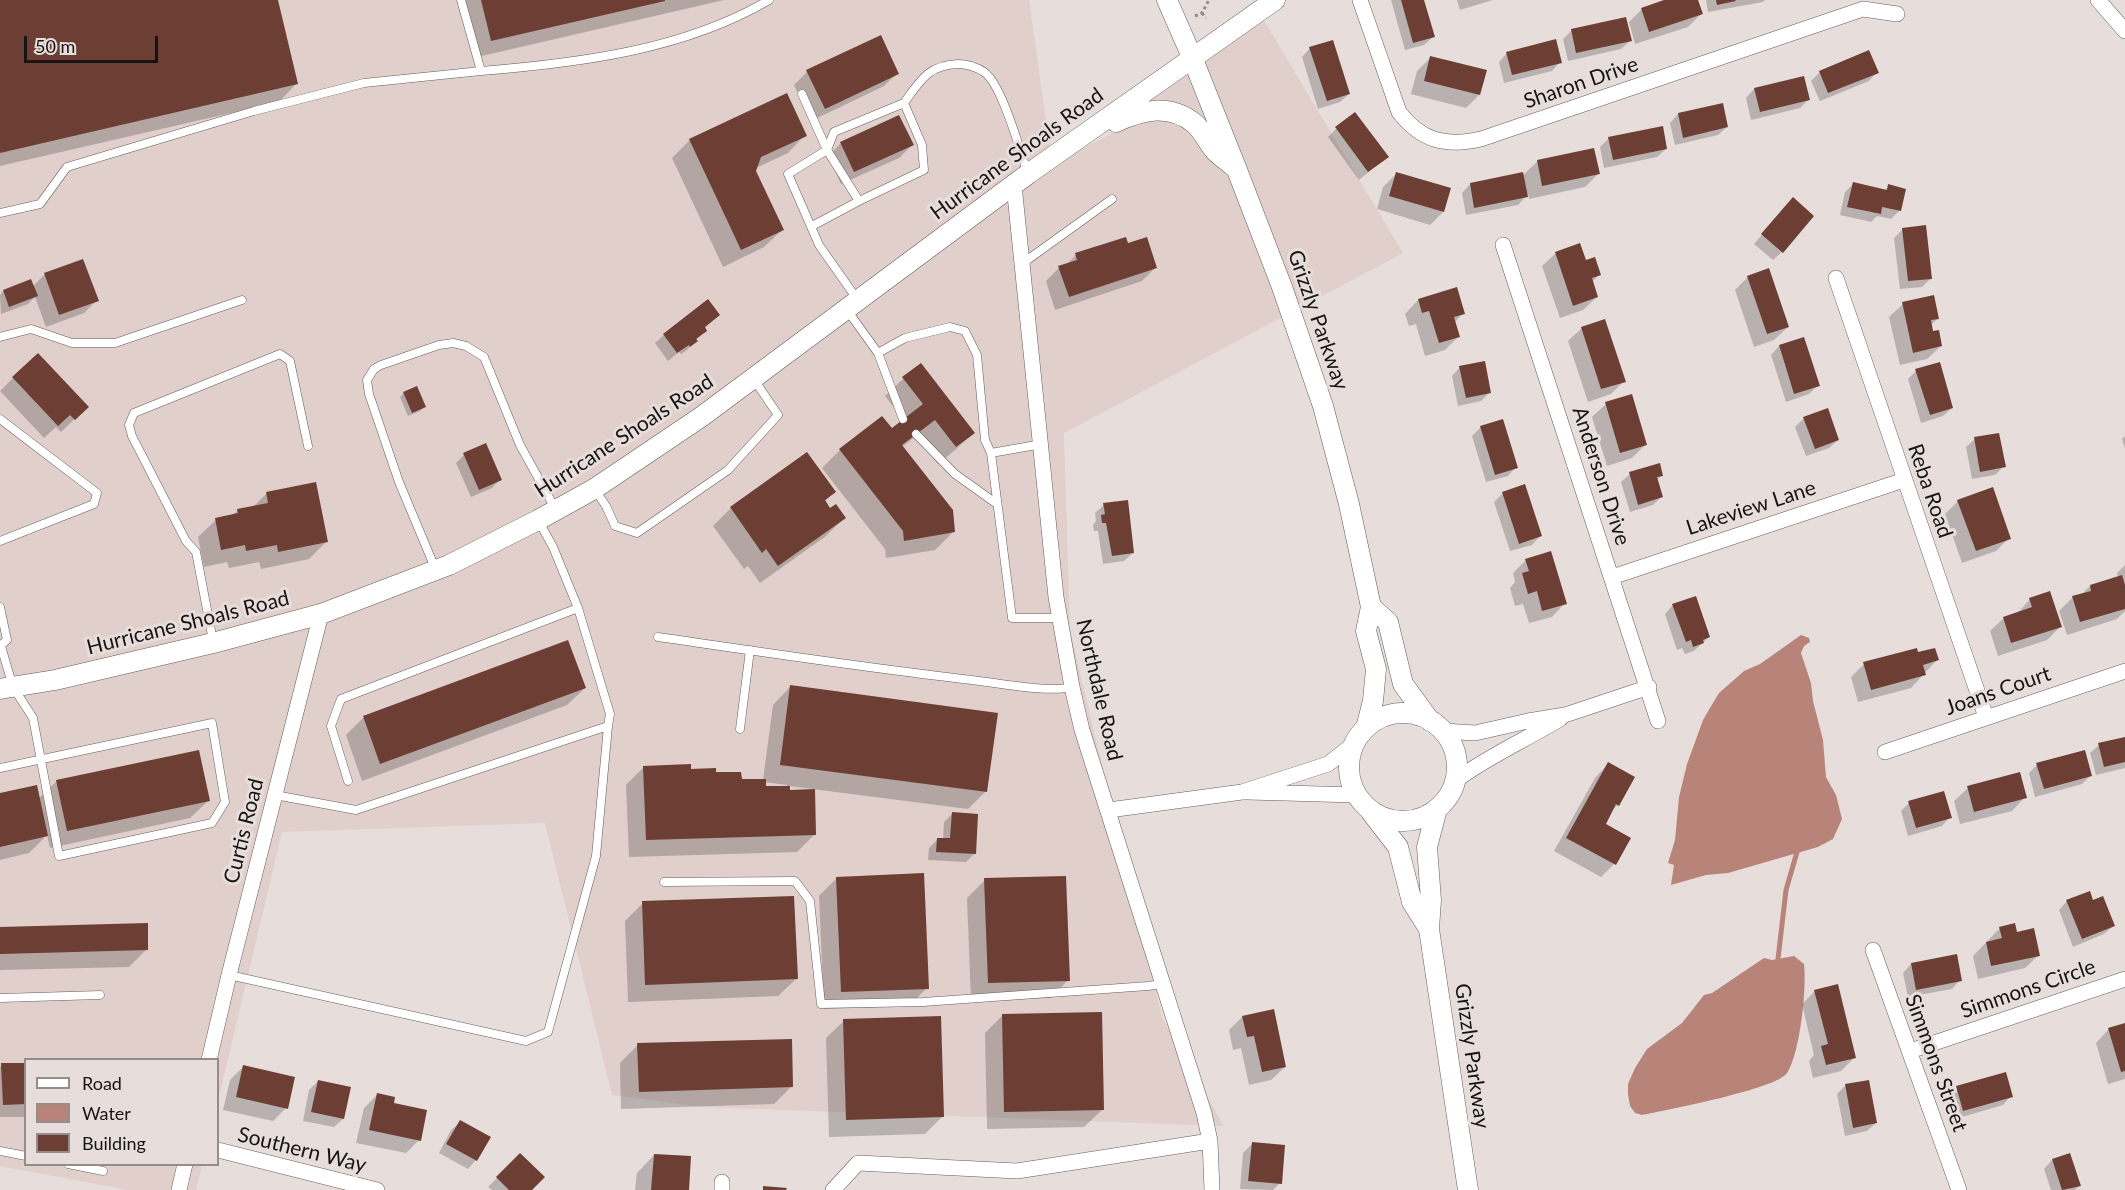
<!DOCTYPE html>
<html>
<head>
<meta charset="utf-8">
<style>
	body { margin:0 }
	#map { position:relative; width:2125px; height:1190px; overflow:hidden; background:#e7dedc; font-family:Lato,sans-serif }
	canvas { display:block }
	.legend { position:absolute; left:24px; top:1058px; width:195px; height:108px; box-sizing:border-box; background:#e7dedc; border:2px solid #948d8c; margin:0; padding:8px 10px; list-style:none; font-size:18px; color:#171414 }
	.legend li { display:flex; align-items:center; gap:12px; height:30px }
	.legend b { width:30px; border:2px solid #948d8c }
	.scale { position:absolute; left:24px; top:36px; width:134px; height:27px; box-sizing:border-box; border:3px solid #171414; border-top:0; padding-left:8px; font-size:18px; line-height:21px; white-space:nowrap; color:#171414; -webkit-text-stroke:4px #e7dedc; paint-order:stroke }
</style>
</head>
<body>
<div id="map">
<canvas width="2125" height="1190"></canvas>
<ul class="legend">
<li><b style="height:8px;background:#fff"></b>Road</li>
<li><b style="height:16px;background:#b88479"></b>Water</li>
<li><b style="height:16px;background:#6c3e34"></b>Building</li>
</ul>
<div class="scale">50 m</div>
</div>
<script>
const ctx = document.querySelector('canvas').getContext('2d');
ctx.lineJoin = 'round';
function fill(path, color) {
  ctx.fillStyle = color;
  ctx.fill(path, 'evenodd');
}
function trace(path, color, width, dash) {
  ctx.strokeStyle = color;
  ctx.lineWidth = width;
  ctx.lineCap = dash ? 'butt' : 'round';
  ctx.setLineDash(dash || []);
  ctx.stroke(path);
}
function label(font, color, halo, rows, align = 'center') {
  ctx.font = font + ' Lato,sans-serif';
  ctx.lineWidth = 6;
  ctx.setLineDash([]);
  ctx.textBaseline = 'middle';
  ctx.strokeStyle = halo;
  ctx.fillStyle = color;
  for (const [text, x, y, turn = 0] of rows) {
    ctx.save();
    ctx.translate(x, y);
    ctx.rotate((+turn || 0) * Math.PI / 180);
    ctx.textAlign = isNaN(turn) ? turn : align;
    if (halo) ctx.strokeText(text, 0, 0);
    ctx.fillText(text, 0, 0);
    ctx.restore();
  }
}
fill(new Path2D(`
	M0 0H1029L1052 163 1108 136 1254 4 1403 253 1064 433 1070 630 1162 1018 1224 1126 702 1107 612 1095 545 823 282 832 218 1101V1060H26V1164L202 1165 196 1190H128L0 1166Z`), '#e0cfcb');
fill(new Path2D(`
	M1801 635 1809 638 1810 642 1804 646 1801 653 1811 683 1813 701 1823 740 1826 777 1836 795 1842 819 1833 839 1818 847 1728 873 1706 875 1671 885 1674 865 1668 863 1675 840 1679 797 1687 764 1703 720 1710 708 1719 693 1744 671 1760 664Z
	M1794 956 1804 964C1807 987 1800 1054 1787 1073 1777 1089 1666 1110 1642 1115L1635 1113 1630 1106 1628 1094V1084L1635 1068 1647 1049 1682 1023 1704 995 1712 993 1764 958 1772 960Z`), '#b88479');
fill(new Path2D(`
	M0 0H277L296 84 279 102 0 166Z
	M460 0H724L473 58Z
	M1391 0H1423L1433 37 1424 45 1405 50Z
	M1457 0H1493L1460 10Z
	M1669 0H1697L1701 14 1688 27 1635 44 1629 22 1642 9Z
	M1706 0H1765L1763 2 1708 12Z
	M1572 30 1630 41 1621 49 1568 61 1563 39Z
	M1310 48 1349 94 1340 102 1318 109 1302 57Z
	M1507 53 1560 62 1552 71 1504 83 1499 62Z
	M1430 58 1479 95 1466 108 1411 94 1417 71Z
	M807 72 897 73 884 86 811 121 794 85Z
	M1820 72H1877L1869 81 1820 101 1811 81Z
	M1754 89 1809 99 1800 108 1751 120 1746 98Z
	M786 95 805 135 788 153 756 168 754 171 782 230 764 247 723 267 672 158 690 140Z
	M1678 114 1727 127 1718 135 1675 145 1670 123Z
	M1336 129 1387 157 1359 180 1328 137Z
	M1609 138 1666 149 1657 157 1604 168 1600 147Z
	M841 143 912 145 899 158 841 184 828 156Z
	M1538 161 1598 174 1585 187 1529 199 1528 194 1518 205 1466 215 1462 193 1470 184 1522 176Z
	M1396 174 1443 212 1430 225 1377 209 1383 187Z
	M1853 184 1884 191 1889 186 1900 210 1891 219 1877 216 1871 222 1840 215 1845 192Z
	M1784 208 1782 252 1773 260 1754 244Z
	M1903 229 1931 278 1922 287 1900 289 1894 238Z
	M1127 245 1155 268 1142 281 1055 310 1046 281 1059 268 1065 266 1076 255Z
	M1556 253 1585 262 1599 275 1592 282 1597 297 1583 310 1560 318 1542 266Z
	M82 260 97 300 84 313 46 327 35 297 28 304 1 314 0 295 3 291 33 286 44 275Z
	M1748 277 1788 327 1774 340 1754 347 1735 290Z
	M1456 289 1463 313 1454 323 1458 337 1445 350 1425 356 1416 324 1409 326 1405 314 1418 300Z
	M1903 304 1938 318 1931 325 1932 333 1941 346 1927 359 1900 365 1889 317Z
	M719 315 704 328 705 330 687 350 681 354 679 352 668 361 655 343 664 335Z
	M1582 328 1624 381 1611 394 1588 402 1568 341Z
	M1803 339 1818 385 1809 394 1786 402 1771 355 1779 346Z
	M921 365 973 433 955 450 938 464 916 436 902 447 953 532 935 550 886 558 885 549 822 468 840 450 891 430 904 420 885 396 903 379Z
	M1460 367 1490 392 1481 401 1458 406 1452 376Z
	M1916 371 1952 408 1943 416 1921 423 1908 379Z
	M13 378 87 407 61 432 56 427 44 438 0 391Z
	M404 393 424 407 420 411 408 416 400 397Z
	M1606 404 1645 445 1632 458 1607 466 1592 417Z
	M1804 418 1838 440 1829 448 1806 456 1795 427Z
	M1481 427 1516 467 1508 476 1486 482 1472 436Z
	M2125 436V449L2122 439Z
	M1975 439 2004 466 1995 475 1972 479 1966 447Z
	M807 454 834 492 824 502 830 510 844 518 826 536 760 583 748 566 744 569 713 526 731 508Z
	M464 455 500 479 492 488 471 497 456 463Z
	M1630 474 1662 475 1657 480 1661 497 1653 505 1630 512 1621 482Z
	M1503 493 1540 536 1532 545 1510 551 1494 502Z
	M266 494 326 542 309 559 261 569 259 562 229 568 227 562 204 567 198 537 216 520 232 516 238 510 253 507Z
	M1958 501 2009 538 1996 551 1962 563 1945 514Z
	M1104 505 1133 553 1124 561 1103 564 1098 531H1094L1093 525 1096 521 1095 513Z
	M1526 560 1565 603 1552 617 1529 623 1523 604 1515 606 1510 588 1515 582 1513 573Z
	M2125 565V611L2117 619 2067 635 2059 611 2072 598 2081 595 2090 586 2118 578 2117 573Z
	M2030 599 2060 627 2047 640 1998 656 1990 631 2004 618 2017 614Z
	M1673 605 1709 637 1694 651 1685 654 1682 648 1677 650 1665 614Z
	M567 642 585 688 567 705 362 781 346 735 363 718Z
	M1917 654 1937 660 1911 688 1858 702 1851 677 1864 664Z
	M790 687 986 791 968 809 789 786V792L815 834 797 852 629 857 626 785 644 767 715 774 740 781 763 780 773 705ZM764 782 787 785V787L765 788Z
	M2125 738V768L2096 775 2090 753 2099 745Z
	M1608 764 1618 805 1610 812 1604 824 1614 864 1601 877 1554 851 1595 778Z
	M2037 765 2091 775 2082 784 2035 797 2029 773Z
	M57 781 208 801 190 818 50 848 47 835 29 853 0 860V794L38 799Z
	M1968 788 2025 797 2012 811 1960 824 1954 801Z
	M1909 803 1950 817 1942 826 1908 836 1901 811Z
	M952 814 974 854 966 862 928 860 929 848 938 839 943 840 944 822Z
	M837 878 927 988 909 1006 824 1009 819 896Z
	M985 880 1068 980 1051 998 971 1001 967 898Z
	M2067 901 2092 902 2113 926 2104 934 2073 947 2059 910Z
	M643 903 796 979 778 996 628 1002 625 921Z
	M0 928 147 949 129 967 0 970Z
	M2000 928 2015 934 2039 955 2025 968 1978 979 1973 956Z
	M1911 964 1960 980 1952 989 1908 997 1903 973Z
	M1815 991 1854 1058 1841 1071 1813 1078 1809 1061 1814 1055 1802 1004Z
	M1003 1015 1102 1110 1084 1127 987 1129 985 1033Z
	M1242 1017 1285 1067 1271 1080 1249 1085 1241 1048 1233 1050 1229 1030Z
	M844 1021 943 1116 925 1134 829 1137 826 1038Z
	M2125 1024V1079L2108 1084 2096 1043 2109 1029Z
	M638 1045 791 1087 774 1104 621 1109 620 1063Z
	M26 1064V1117H0V1067L2 1065Z
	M243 1067 286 1108 273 1121 223 1110 230 1080Z
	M318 1081 343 1119 334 1127 303 1121 309 1090Z
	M1867 1081 1876 1123 1867 1131 1845 1136 1837 1094 1845 1086Z
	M1957 1088 2011 1096 2003 1105 1955 1119 1948 1096Z
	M377 1095 392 1104 419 1140 406 1153 356 1143 364 1108Z
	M460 1122 476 1160 468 1169 439 1153 451 1130Z
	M1252 1144 1280 1183 1273 1190 1240 1189 1243 1153Z
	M520 1155 530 1190H492L488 1187Z
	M654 1155 687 1190H635L637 1173Z
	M2069 1155 2079 1186 2075 1190H2051L2044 1169 2052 1160Z`), '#0003');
trace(new Path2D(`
	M1778 959 1786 890 1797 852`), '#b88479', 5);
fill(new Path2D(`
	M0 0H278L298 84 0 153Z
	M481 0H665V1L491 41Z
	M1401 0H1424L1435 37 1413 43Z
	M1664 0H1698L1703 14 1649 32 1641 8Z
	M1716 0H1735L1736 1 1717 5Z
	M1626 17 1632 41 1576 53 1571 29Z
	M881 35 899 74 825 109 806 70Z
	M1556 39 1562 63 1512 75 1506 52Z
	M1333 40 1350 94 1327 101 1309 47Z
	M1869 50 1879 73 1828 93 1819 71Z
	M1430 56 1487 70 1480 95 1424 81Z
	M1804 76 1810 100 1760 112 1754 88Z
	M787 93 807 136 761 157 756 171 784 230 741 250 689 139Z
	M1723 103 1728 127 1683 138 1678 113Z
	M1355 112 1389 157 1368 172 1335 127Z
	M899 115 914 145 854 172 840 142Z
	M1663 126 1667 149 1613 160 1608 137Z
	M1594 148 1600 174 1542 186 1537 160Z
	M1396 172 1451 188 1444 212 1389 196Z
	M1523 172 1528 197 1474 208 1470 183Z
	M1853 182 1887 190 1888 184 1906 189 1901 211 1882 207 1881 214 1847 207Z
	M1793 197 1814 216 1783 253 1761 234Z
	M1926 225 1932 279 1908 281 1902 228Z
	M1126 237 1128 243 1147 237 1157 268 1069 297 1058 266 1077 260 1075 253Z
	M1580 243 1586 260 1595 257 1601 275 1592 278 1598 297 1573 306 1555 252Z
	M83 259 99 301 59 315 44 273Z
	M1769 268 1789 327 1767 334 1747 276Z
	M31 279 38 296 9 307 3 290Z
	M1457 287 1465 314 1454 317 1460 337 1439 343 1429 311 1422 313 1418 299Z
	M1934 295 1939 319 1931 320 1933 331 1939 330 1942 346 1913 353 1902 302Z
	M708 299 720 315 705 327 707 331 696 339 698 341 690 347 689 345 677 353 663 334Z
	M1605 319 1626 382 1601 389 1581 327Z
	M1804 337 1820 386 1794 394 1779 345Z
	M38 353 89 407 75 420 70 415 58 426 12 377Z
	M1485 361 1491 393 1466 398 1459 366Z
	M1940 362 1953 408 1930 415 1915 369Z
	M921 363 975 433 956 447 935 420 902 445 953 510 955 532 904 541 903 531 839 449 882 416 892 428 923 404 902 377Z
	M417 386 426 407 412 413 403 392Z
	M1632 394 1647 445 1620 453 1605 402Z
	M1828 408 1839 440 1815 449 1803 417Z
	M1503 419 1518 468 1495 475 1480 426Z
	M1999 433 2006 467 1980 472 1974 437Z
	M486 443 502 480 479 490 463 453Z
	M807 452 836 492 825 500 830 508 836 504 846 518 778 566 766 549 762 553 730 507Z
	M1660 463 1663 476 1657 477 1663 497 1638 505 1629 472Z
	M316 482 328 542 278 552 277 545 246 551 245 545 221 550 215 518 238 513 237 509 268 503 266 492Z
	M1525 484 1542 536 1519 544 1502 492Z
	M1993 487 2011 539 1976 551 1957 500Z
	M1128 500 1134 553 1112 556 1106 523H1102L1101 515 1105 514 1103 503Z
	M1551 551 1567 604 1542 611 1537 591 1528 594 1522 573 1529 571 1525 559Z
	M2122 575 2125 585V609L2080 622 2072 596 2091 591 2090 585Z
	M2050 591 2062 627 2011 643 2003 617 2032 607 2029 598Z
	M1696 596 1710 637 1703 640 1704 643 1693 647 1691 640 1686 642 1672 604Z
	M568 640 586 688 380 764 363 716Z
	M1917 648 1918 652 1935 648 1939 660 1923 665 1926 675 1871 690 1863 662Z
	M790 685 998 713 987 792 780 765Z
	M2125 737V762L2104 767 2098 743Z
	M199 750 210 801 67 831 56 780Z
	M2085 750 2092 776 2044 789 2036 763Z
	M1608 762 1635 777 1619 806 1616 804 1606 824 1631 838 1616 865 1566 838Z
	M691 764V769L716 768V772H741L742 779H766V786H790V790L815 789 816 835 646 840 643 766Z
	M2020 772 2027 798 1974 812 1967 786Z
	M37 785 48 836 0 847V793Z
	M1944 791 1952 818 1916 828 1908 801Z
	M952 812 978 814 976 854 936 852 937 838H950Z
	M924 873 929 989 841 992 836 877Z
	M1066 876 1070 981 988 983 984 878Z
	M2090 891 2093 900 2103 896 2115 926 2082 939 2066 900Z
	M794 896 798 979 645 985 642 901Z
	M148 923V950L0 954V927Z
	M2015 923 2017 932 2034 928 2040 956 1991 966 1986 942 2002 938 1999 927Z
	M1957 954 1962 981 1916 990 1911 963Z
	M1838 984 1856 1058 1826 1065 1821 1046 1828 1044 1814 990Z
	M1274 1009 1286 1067 1262 1072 1254 1036 1247 1037 1242 1016Z
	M1102 1012 1104 1110 1004 1112 1002 1014Z
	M941 1016 944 1117 846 1120 843 1019Z
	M2125 1023V1071L2121 1072 2108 1028Z
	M792 1039 793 1087 639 1092 637 1043Z
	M1 1063H26V1104L3 1105Z
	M243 1065 295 1077 288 1109 236 1097Z
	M2006 1072 2013 1097 1963 1111 1956 1086Z
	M318 1080 351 1087 344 1119 311 1112Z
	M1869 1080 1877 1123 1853 1128 1845 1084Z
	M377 1093 395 1097 394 1103 427 1110 421 1141 369 1130Z
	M460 1120 491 1137 477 1161 446 1144Z
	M1252 1142 1285 1145 1282 1184 1248 1181Z
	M520 1153 545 1177 532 1190H509L496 1177Z
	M2070 1153 2081 1186 2062 1190 2052 1159Z
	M654 1154 691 1156 689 1190H651Z
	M763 1186 787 1188 786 1190H763Z`), '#6c3e34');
const service = new Path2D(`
	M461 0 481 71C579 63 684 50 769 0
	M802 94 827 150
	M827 150 834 132 904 103
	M0 213 40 204 67 167 254 111 364 83 481 71
	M812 226 859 201
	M1023 263 1112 199
	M857 299 819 245 788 174 827 150 859 201 924 170 922 145 904 103C920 81 928 65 958 64 966 64 977 67 984 72 1002 84 1020 151 1028 174
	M847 310 878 353 905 338 950 327 965 331 977 355 985 440 991 453 1042 444
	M0 337 31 329 72 343H115L242 300
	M878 353 903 419
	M0 419 97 493 94 504 0 541
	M916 434 955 474 997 504
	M991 453 1012 618H1060
	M595 490 606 506 615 526 637 533 728 470 778 415 753 378
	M538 520 553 547 578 608
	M435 568 399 482 369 394 367 380 374 369 381 365 439 345 453 343 466 346 484 357 520 445 556 510
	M0 607 7 640 0 646
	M658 637C762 652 867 668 972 680 997 683 1049 693 1072 687
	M213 641 196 552 186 541 132 436 129 425 134 413 280 354 290 361 308 446
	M740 729 750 650
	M0 768 212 723 225 802 212 823 59 856 33 718 13 687 1 646
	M275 795 356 810 608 726 610 714 578 608 341 699 331 726 348 781
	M664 882 795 881 810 901 821 1004 923 1002 1148 986 1162 984
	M229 975 526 1041 548 1032 596 856 608 726
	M0 998 100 995
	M0 1151 26 1156
	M68 1164 103 1171`);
const minor = new Path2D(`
	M1360 0 1399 112C1421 141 1446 147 1481 139L1863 9 1897 14
	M2098 0 2125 31
	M1014 185 1056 597 1072 687 1082 730 1204 1113 1210 1141 1212 1190
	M1503 245 1658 721
	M1836 278 1986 717
	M1612 577 1904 480
	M1443 731 1475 733 1528 721 1565 715 1649 687
	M1885 752 2125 671
	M1456 780C1489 756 1525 740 1560 719
	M1248 792 1357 795
	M1109 810 1242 792 1328 764 1355 743
	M1873 950 1959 1190
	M1910 1051 2125 979
	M209 1060 229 975 321 614
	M218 1150 377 1190
	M179 1190 185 1164
	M722 1190V1182
	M833 1190 858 1163 1017 1171 1210 1141`);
const tertiary = new Path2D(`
	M1167 0 1192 57 1237 170 1282 287 1323 406 1349 504 1371 607 1366 631 1376 669 1373 701 1366 728
	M1116 122C1142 110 1170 103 1195 124 1203 131 1208 143 1215 151 1220 156 1227 161 1233 166
	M1371 607 1388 622 1403 684 1430 721
	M0 689 55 680 213 643 321 614 449 565 538 520 594 489 701 417 1028 174 1275 0
	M1349 767a54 54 0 1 1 108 0a54 54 0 1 1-108 0Z
	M1437 809 1427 847 1431 900 1429 929 1468 1190
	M1371 812 1398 847 1412 902 1429 929`);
trace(service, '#645d5b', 9);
trace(minor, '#645d5b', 16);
trace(tertiary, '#645d5b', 21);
trace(new Path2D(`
	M1202 13 1206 18
	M1195 16 1202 13 1209 0`), '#928c8b', 3, [3, 3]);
trace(service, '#fff', 8);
trace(minor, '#fff', 15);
trace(tertiary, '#fff', 20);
label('21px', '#171414', '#e7dedc', [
	["Sharon Drive",1581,83,-19],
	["Hurricane Shoals Road",1017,154,-36],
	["Grizzly Parkway",1318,320,71],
	["Hurricane Shoals Road",624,436,-33],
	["Anderson Drive",1601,476,72],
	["Reba Road",1930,491,71],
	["Lakeview Lane",1751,508,-18],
	["Hurricane Shoals Road",188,623,-14],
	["Northdale Road",1099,690,77],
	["Joans Court",1998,691,-19],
	["Curtis Road",244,831,-76],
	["Simmons Circle",2028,989,-19],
	["Grizzly Parkway",1472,1056,82],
	["Simmons Street",1936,1063,70],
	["Southern Way",302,1150,14]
]);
</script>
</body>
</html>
